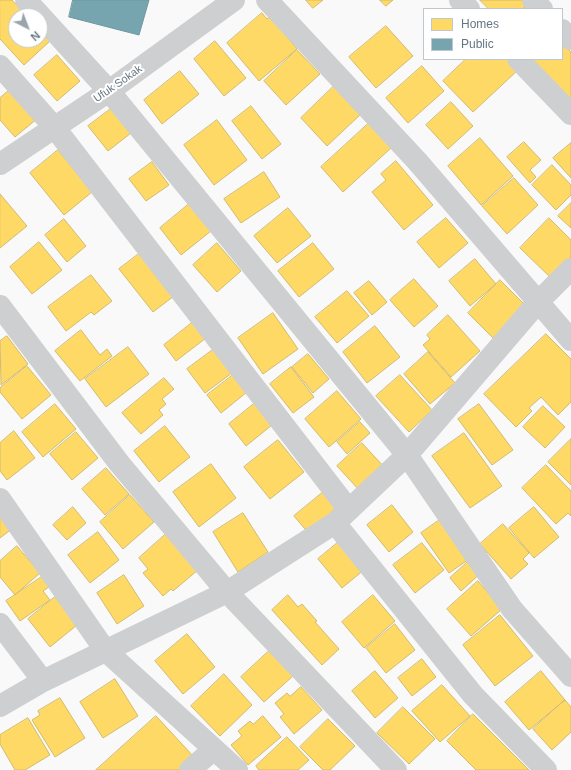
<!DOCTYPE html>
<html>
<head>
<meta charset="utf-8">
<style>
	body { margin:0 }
	#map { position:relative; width:571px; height:770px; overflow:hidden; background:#f9f9f9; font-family:Arial,sans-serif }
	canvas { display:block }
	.legend { position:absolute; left:423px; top:8px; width:140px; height:52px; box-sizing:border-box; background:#fff; border:1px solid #c1c8cd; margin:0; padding:5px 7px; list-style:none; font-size:12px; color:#657683 }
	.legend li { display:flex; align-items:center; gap:8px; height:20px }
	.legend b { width:20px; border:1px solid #c1c8cd }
	.north { position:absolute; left:8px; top:8px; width:40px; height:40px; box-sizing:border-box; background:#fff; border:1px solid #c1c8cd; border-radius:50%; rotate:138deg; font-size:11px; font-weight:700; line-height:16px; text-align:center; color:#657683 }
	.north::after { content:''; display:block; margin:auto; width:14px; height:18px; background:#99a4ac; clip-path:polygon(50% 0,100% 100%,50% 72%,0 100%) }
</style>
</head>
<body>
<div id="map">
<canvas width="571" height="770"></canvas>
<ul class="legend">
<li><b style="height:11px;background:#ffd966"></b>Homes</li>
<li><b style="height:11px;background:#76a5af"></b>Public</li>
</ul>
<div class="north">N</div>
</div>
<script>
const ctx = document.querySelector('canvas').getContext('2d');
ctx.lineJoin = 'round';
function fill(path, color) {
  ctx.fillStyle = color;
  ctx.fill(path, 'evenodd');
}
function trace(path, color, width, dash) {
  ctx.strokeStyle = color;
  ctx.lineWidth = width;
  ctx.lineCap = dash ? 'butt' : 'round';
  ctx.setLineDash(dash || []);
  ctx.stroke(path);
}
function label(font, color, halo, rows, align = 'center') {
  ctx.font = font + ' Arial,sans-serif';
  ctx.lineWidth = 4;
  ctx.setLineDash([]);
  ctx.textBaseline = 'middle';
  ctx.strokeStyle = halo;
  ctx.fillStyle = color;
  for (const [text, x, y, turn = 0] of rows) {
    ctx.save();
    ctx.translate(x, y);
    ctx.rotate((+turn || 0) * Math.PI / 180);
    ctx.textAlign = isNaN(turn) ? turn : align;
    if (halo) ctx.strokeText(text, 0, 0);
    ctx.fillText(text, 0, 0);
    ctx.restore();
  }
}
const homes = new Path2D(`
	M0 0H12L27 16H16V40H40V30L50 41 24 65 0 39Z
	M306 0H323L313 8Z
	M380 0H393L386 6Z
	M480 0H522L527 5 523 9H489Z
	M262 13 267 19 270 16 297 49 259 81 227 43Z
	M386 26 413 56 376 88 349 57Z
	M215 41 246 78 224 96 194 59Z
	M562 43 571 52V100L530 59H562Z
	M297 50 320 74 286 105 264 81Z
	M57 55 80 81 57 101 34 75Z
	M466 59H507L518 70 473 112 443 81Z
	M422 66 444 91 408 123 386 98Z
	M180 71 199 94 162 124 144 100Z
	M334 86 361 114 327 146 301 118Z
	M12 88 38 118 15 137 0 120V98Z
	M451 102 473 126 448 149 426 125Z
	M251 106 281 144 262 159 232 121Z
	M112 108 131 133 108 151 88 126Z
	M217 120 247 160 214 185 184 145Z
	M369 123 391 148 343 192 321 167Z
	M480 138 513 176 481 205 448 166Z
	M524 142 541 160 530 170 536 177 530 183 507 157Z
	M571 143V178L553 158Z
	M58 150 92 192 64 215 30 173Z
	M396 161 433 205 404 230 372 192 386 180 381 174Z
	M152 162 169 185 146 201 129 179Z
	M552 165 571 185V195L556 210 532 185Z
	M264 172 280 197 241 223 224 199Z
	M514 178 538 205 507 234 482 206Z
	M0 194 27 226 0 248Z
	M571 203V228L558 216Z
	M189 204 211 231 181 255 160 228Z
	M288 208 311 236 277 263 254 236Z
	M446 218 468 243 439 268 417 242Z
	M549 218 571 240V257L551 278 520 248Z
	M64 219 86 246 67 262 45 235Z
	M39 242 62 270 32 294 10 267Z
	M217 243 241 271 217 292 193 265Z
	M313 243 334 269 299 297 278 271Z
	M140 253 174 296 153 312 119 269Z
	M475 259 496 284 470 306 449 281Z
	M91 275 112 301 94 315 91 312 66 331 48 307Z
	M414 279 438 306 414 327 390 300Z
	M500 280 526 306 493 338 468 313Z
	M369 281 387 302 372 315 354 293Z
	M347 291 369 316 337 343 315 317Z
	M273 313 298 349 263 374 238 338Z
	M448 315 480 351 451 377 423 345 430 339 427 335Z
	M193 322 206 338 176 361 164 345Z
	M375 326 400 357 367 383 343 352Z
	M81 330 100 355 107 349 112 356 80 381 55 351Z
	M546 334 571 359V402L558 415 541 397 529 408 532 411 516 427 484 394Z
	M7 336 28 364 1 385 0 341Z
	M128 347 149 374 106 407 85 379Z
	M214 349 232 373 205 393 187 369Z
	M428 352 455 383 430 404 404 374Z
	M308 354 329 379 313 393 292 367Z
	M27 366 51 395 22 419 0 392V388Z
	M291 367 314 397 293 413 270 384Z
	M233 375 247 392 221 413 207 395Z
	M400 375 432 410 409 432 376 396Z
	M164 378 174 389 162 399 166 404 159 410 163 415 141 434 122 413Z
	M337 391 361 419 329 447 305 419Z
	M255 403 272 425 246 446 229 424Z
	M55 404 76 429 43 457 22 432Z
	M479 404 513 450 492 465 458 419Z
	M543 406 565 427 545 448 523 427Z
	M360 422 370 433 347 454 337 442Z
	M165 426 190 457 159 482 134 451Z
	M14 431 35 458 7 480 0 471V443Z
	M76 432 98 458 72 480 50 454Z
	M464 433 502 486 470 508 432 456Z
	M571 439V485L548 462Z
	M278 440 304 472 270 499 244 467Z
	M362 443 385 468 360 491 337 466Z
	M211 464 236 498 199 527 173 492Z
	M546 465 571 491V516L568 513 556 524 522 488Z
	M106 468 129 494 105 515 82 489Z
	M327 489 343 509 310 535 294 516Z
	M130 495 154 522 123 549 100 522Z
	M392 505 413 532 389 552 367 525Z
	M73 507 86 523 67 540 53 525Z
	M534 507 559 537 534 558 509 528Z
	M0 513 13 528 0 538Z
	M243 513 268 552 238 572 213 532Z
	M444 517 472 557 449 573 421 533Z
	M503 524 529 553 523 559 528 564 511 579 480 544Z
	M98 532 119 560 90 583 68 555Z
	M167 533 198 570 173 591 171 589 163 596 143 573 148 569 139 558Z
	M341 540 365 569 342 588 318 559Z
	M422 543 444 570 415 593 393 565Z
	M17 546 40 573 15 595 0 577V561Z
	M471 559 482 572 461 591 450 578Z
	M49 572 56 582 43 591 50 600 20 621 6 601Z
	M124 575 144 606 117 624 97 593Z
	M478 581 502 609 471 636 447 609Z
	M288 595 298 607 302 604 317 621 315 622 339 649 322 665 272 610Z
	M373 595 395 621 364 648 342 622Z
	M55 597 77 625 50 647 28 619Z
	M500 615 533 656 495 686 463 645Z
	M395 624 415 650 386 673 366 648Z
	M187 634 215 667 183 694 155 661Z
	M269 651 293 676 264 702 241 677Z
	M422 659 436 677 412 696 398 678Z
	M375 671 398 698 375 718 352 691Z
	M541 671 565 700 529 730 505 702Z
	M224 674 252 705 220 736 191 706Z
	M115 679 138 716 103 738 80 702Z
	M442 685 470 716 440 742 412 711Z
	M301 687 322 710 294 734 280 717 284 714 275 703 287 693 290 696Z
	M60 698 85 738 55 757 32 720 40 715 38 711Z
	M565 700 571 707V732L552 750 533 729Z
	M403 707 435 739 409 764 377 733Z
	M473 714 529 770H476L447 741Z
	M156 716 194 757 180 770H96Z
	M263 716 281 737 248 765 231 745 242 736 238 731 250 721 253 724Z
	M28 718 50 755 25 770H15L0 744V735Z
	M328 719 355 746 330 770H323L300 747Z
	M287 737 309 760 298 770H259L256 766Z`);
fill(homes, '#ffd966');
trace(homes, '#d1bb6f', 1);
const public = new Path2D(`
	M73 0H149L139 35 69 17Z`);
fill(public, '#76a5af');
trace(public, '#7197a2', 1);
trace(new Path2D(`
	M26 0 109 91 407 455 512 609 571 676
	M267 0 417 161 571 340
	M460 0 469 9
	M533 0 542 9
	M562 30 571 39
	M518 59 571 114
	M0 66 55 128 349 510
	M0 164 109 91 234 0
	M0 306 119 463 227 592 396 770
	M0 499 105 650 237 770
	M335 523 473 695 546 770
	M0 624 43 681
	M0 706 43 681 227 592 335 523 407 455 538 302 571 269
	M190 770 214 749`), '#cecfd0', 22);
label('11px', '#657683', '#fff', [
	["Ufuk Sokak",118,84,-35]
]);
</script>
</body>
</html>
